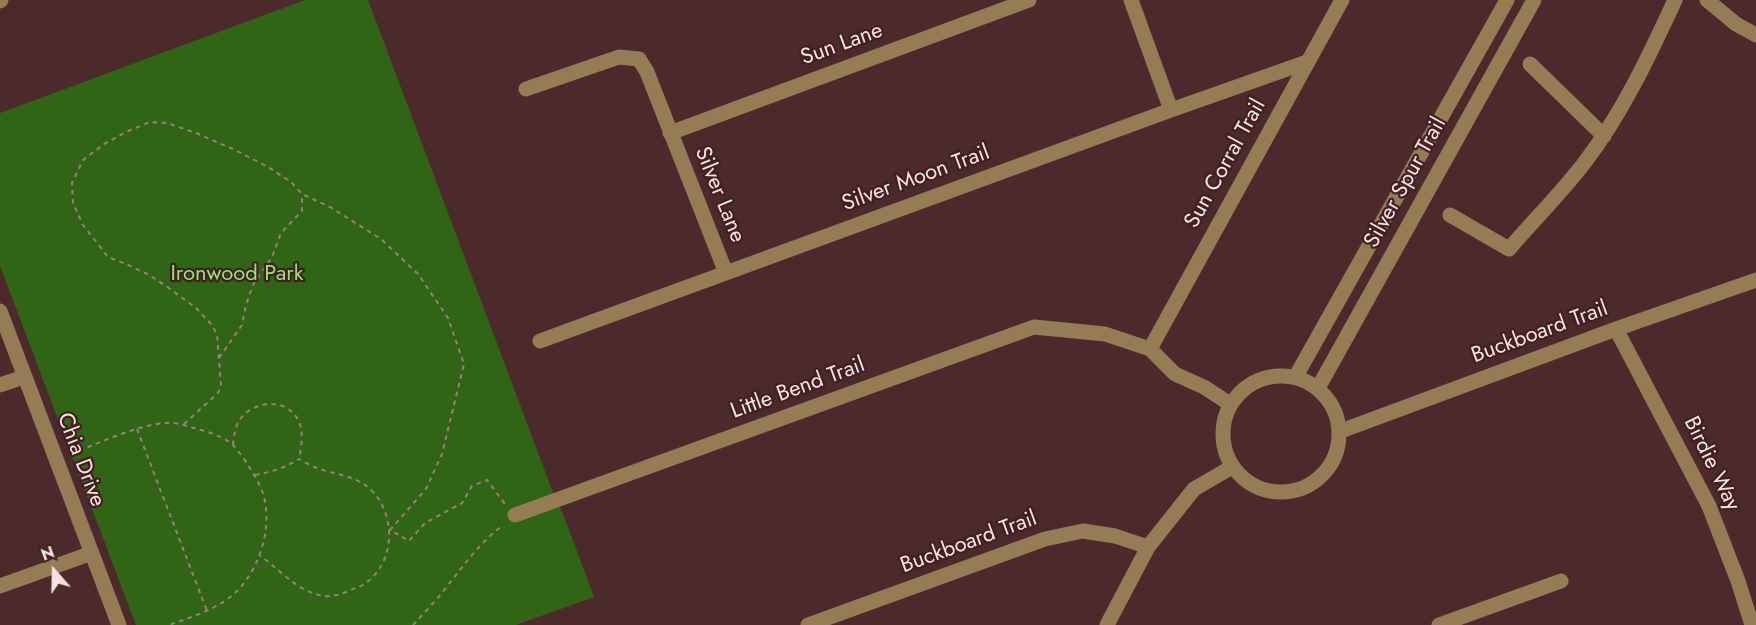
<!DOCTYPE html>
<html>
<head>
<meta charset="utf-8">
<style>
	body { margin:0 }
	#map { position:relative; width:1756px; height:625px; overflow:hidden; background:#4c2a2c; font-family:Jost,sans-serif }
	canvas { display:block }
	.north { position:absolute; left:24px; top:541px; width:60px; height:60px; -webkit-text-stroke:4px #412022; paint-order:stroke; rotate:340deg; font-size:16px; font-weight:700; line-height:24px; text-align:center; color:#fbe3e3 }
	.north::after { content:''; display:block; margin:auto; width:21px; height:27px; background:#fbe3e3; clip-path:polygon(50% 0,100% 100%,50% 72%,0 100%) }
</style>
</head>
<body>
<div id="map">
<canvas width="1756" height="625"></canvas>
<div class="north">N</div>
</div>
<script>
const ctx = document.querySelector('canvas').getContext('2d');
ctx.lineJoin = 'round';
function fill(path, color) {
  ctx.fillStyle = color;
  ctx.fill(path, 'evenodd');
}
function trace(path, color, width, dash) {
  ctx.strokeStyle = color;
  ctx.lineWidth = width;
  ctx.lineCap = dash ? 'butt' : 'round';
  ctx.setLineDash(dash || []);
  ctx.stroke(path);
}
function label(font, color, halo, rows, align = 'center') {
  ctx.font = font + ' Jost,sans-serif';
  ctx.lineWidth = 4.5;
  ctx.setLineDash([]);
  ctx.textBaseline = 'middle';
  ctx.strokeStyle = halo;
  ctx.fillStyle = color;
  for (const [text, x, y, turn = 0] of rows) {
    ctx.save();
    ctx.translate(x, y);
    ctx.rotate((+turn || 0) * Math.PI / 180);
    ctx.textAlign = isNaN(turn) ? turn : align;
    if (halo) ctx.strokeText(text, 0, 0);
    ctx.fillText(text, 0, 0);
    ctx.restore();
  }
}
fill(new Path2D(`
	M305 0H368L552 490 563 514 594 597 516 625H136L0 266V113Z`), '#316516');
trace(new Path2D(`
	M219 358 242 325 246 305 253 285 272 257 281 233 302 211V194
	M184 424 218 393 221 385 217 334 211 324 196 308 166 286 149 275 126 264 108 257 83 225 73 203 72 183 83 160 104 144 128 131 150 122 167 123 196 133 235 150 268 167 291 182 302 194 330 207 381 239 418 274 448 318 464 364 442 454 426 489 390 530 409 541 425 523 462 503 472 486 487 480 505 504
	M137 429 207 611
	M233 445C234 435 235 426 241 418 254 402 284 397 297 418 304 429 302 446 299 458
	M71 454C99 443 137 425 166 423 177 422 187 426 197 429 209 432 221 436 231 443 237 449 243 457 248 465 254 475 261 485 264 497 272 528 260 567 238 590 219 609 194 616 169 625
	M255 475C271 472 285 468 299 459 306 463 313 467 320 469 337 475 356 476 370 489 396 513 396 560 367 582 364 585 359 587 355 588 346 593 334 597 324 596 297 592 281 570 259 555
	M413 625C422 615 432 605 441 594 461 569 478 544 503 525`), '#9b7e7f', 2, [4.5, 4.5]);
trace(new Path2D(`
	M1131 0 1171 110
	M1707 0 1736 24 1756 35
	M0 1 1 0
	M1530 64 1604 136
	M526 89 619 57 639 59 647 72 726 273
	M670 133 1029 0
	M1450 215 1509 249C1534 220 1562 192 1585 162 1623 112 1649 56 1675 0
	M0 311 119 625
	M1616 329 1709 506 1738 581 1752 625
	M540 341 1171 110 1307 62
	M1150 349 1342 0
	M1223 434a58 58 0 1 1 116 0a58 58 0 1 1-116 0Z
	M1296 376 1507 0
	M0 385 24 377
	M1318 388 1534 0
	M1341 431 1616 329 1756 280
	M515 515 1034 327 1105 334 1150 349 1175 374 1204 387 1230 404
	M0 586 92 553
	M808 625 1045 539 1083 531 1115 536 1148 547
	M1107 625 1148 547 1194 489 1232 467
	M1439 625 1561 581`), '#967c54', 15);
label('22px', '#fbe3e3', '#412022', [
	["Sun Lane",842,45,-20],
	["Sun Corral Trail",1226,164,-61],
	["Silver Moon Trail",916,179,-20],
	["Silver Spur Trail",1406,183,-61],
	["Silver Lane",719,195,68],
	["Buckboard Trail",1540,333,-20],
	["Little Bend Trail",798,389,-20],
	["Chia Drive",80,460,69],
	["Birdie Way",1711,464,64],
	["Buckboard Trail",969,543,-20]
]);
label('22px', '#93e570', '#412022', [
	["Ironwood Park",237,275]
]);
</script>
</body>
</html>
